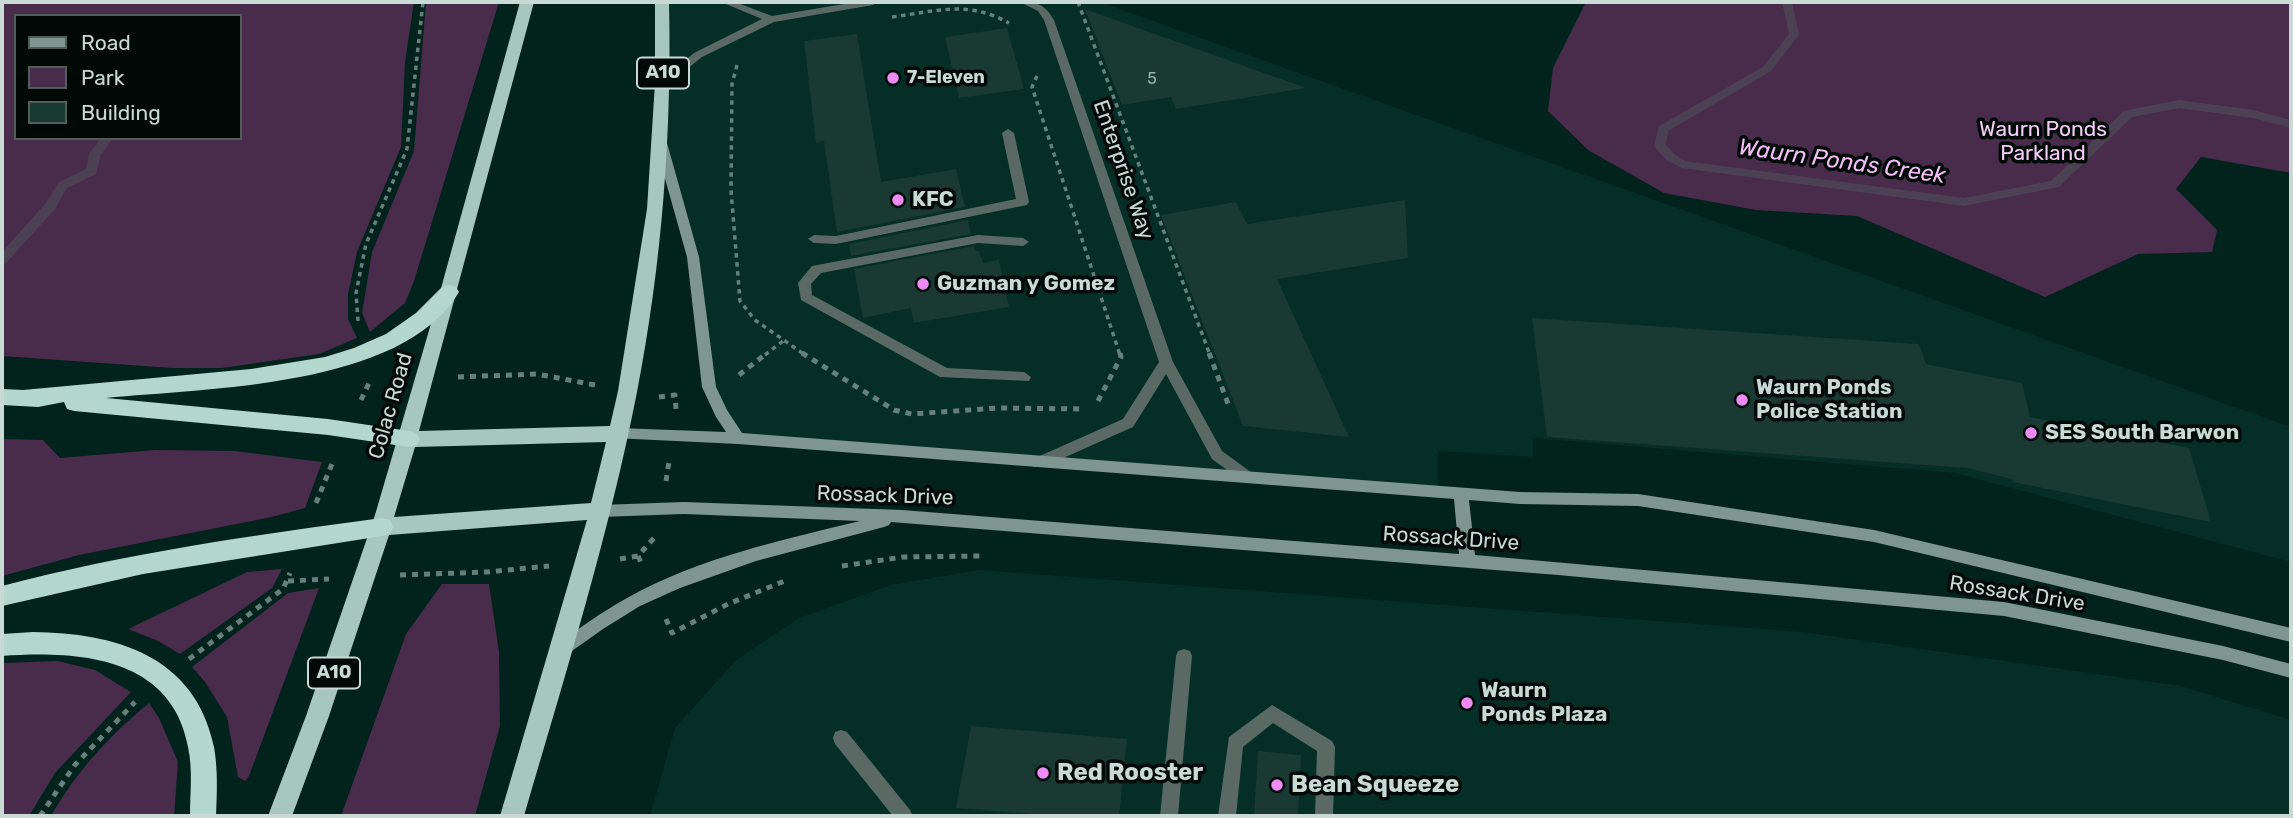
<!DOCTYPE html>
<html>
<head>
<meta charset="utf-8">
<style>
	body { margin:0 }
	#map { position:relative; width:2293px; height:818px; overflow:hidden; background:#02221c; font-family:Rubik,sans-serif }
	canvas { display:block }
	.frame { position:absolute; inset:0; border:4px solid #c9dad5; pointer-events:none }
	.legend { position:absolute; left:14px; top:14px; width:228px; height:126px; box-sizing:border-box; background:#010907; border:2px solid #515d59; margin:0; padding:9px 12px; list-style:none; font-size:21px; color:#c9dad5 }
	.legend li { display:flex; align-items:center; gap:14px; height:35px }
	.legend b { width:35px; border:2px solid #515d59 }
</style>
</head>
<body>
<div id="map">
<canvas width="2293" height="818"></canvas>
<div class="frame"></div>
<ul class="legend">
<li><b style="height:9px;background:#7f958f"></b>Road</li>
<li><b style="height:19px;background:#492b4b"></b>Park</li>
<li><b style="height:19px;background:#1a3932"></b>Building</li>
</ul>
</div>
<script>
const ctx = document.querySelector('canvas').getContext('2d');
ctx.lineJoin = 'round';
function fill(path, color) {
  ctx.fillStyle = color;
  ctx.fill(path, 'evenodd');
}
function trace(path, color, width, dash) {
  ctx.strokeStyle = color;
  ctx.lineWidth = width;
  ctx.lineCap = dash ? 'butt' : 'round';
  ctx.setLineDash(dash || []);
  ctx.stroke(path);
}
function label(font, color, halo, rows, align = 'center') {
  ctx.font = font + ' Rubik,sans-serif';
  ctx.lineWidth = 7;
  ctx.setLineDash([]);
  ctx.textBaseline = 'middle';
  ctx.strokeStyle = halo;
  ctx.fillStyle = color;
  for (const [text, x, y, turn = 0] of rows) {
    ctx.save();
    ctx.translate(x, y);
    ctx.rotate((+turn || 0) * Math.PI / 180);
    ctx.textAlign = isNaN(turn) ? turn : align;
    if (halo) ctx.strokeText(text, 0, 0);
    ctx.fillText(text, 0, 0);
    ctx.restore();
  }
}
fill(new Path2D(`
	M662 2H1100L2291 427V562L1955 473 1533 438V457L1438 451V492L738 438 713 397 699 293 661 143Z
	M980 570 1803 632 2181 686 2291 720V816H650L675 728 736 660 799 618 891 585Z`), '#042e26');
fill(new Path2D(`
	M2 2H414L405 62 401 147 357 252 348 294V319L357 338 319 354 222 368H172L2 356ZM16 16H240V138H16Z
	M426 2H499L414 281 405 303 370 332 362 313 372 252 414 151Z
	M1586 2H2291V173L2201 157 2176 189 2217 230 2212 252 2138 254 2045 297 1857 216 1756 210 1664 193 1588 150 1548 111 1553 68Z
	M2 439 43 440 60 458 155 450 235 451 322 462 305 508 272 517 79 555 2 576Z
	M282 569 272 588 180 654 158 641 128 629 247 572Z
	M442 584H489L499 652 500 726 475 816H341L406 634Z
	M319 588 249 776 245 781 238 777 227 717 205 682 192 667 288 593Z
	M58 661 95 670 131 692 55 773 29 816H2V663Z
	M149 703 159 718 178 762 174 816H51C76 772 110 735 149 703Z`), '#492b4b');
fill(new Path2D(`
	M1782 2H1792L1799 34 1798 36 1771 71 1668 131 1666 145 1674 154 1685 161 1964 198 2051 181 2124 111 2128 110 2179 100 2253 110 2291 120V128L2253 118 2179 108 2132 117 2059 187 1964 206 1682 168 1666 160 1654 146 1659 126 1763 67 1789 34Z
	M101 138H113L101 155 96 174 67 188 55 209 6 263 2 264V252L46 203 59 182 86 169 89 154Z`), '#4c4152');
fill(new Path2D(`
	M1085 9 1306 88 1176 109 1171 97 1122 105Z
	M1007 28 1024 89 959 98 945 37Z
	M857 34 881 182 956 169 965 207 837 232 824 141 816 143 804 41Z
	M1405 200 1408 258 1277 279 1349 437 1243 426 1161 215 1236 202 1247 224Z
	M968 220 971 234 851 256 849 244Z
	M974 246 976 251H979L983 263 999 260 1009 307 914 323 911 308 863 318 854 269Z
	M1532 318 1919 344 1926 364 2022 383 2030 417 2189 448 2211 522 2013 482 2012 479 1967 468 1547 437Z
	M971 726 1127 739 1119 816H1060L956 808Z
	M1258 751 1301 755 1298 816H1254Z`), '#1a3932');
trace(new Path2D(`
	M1078 2 1210 355
	M892 17C938 11 967 0 1009 23
	M737 65 732 84 731 190 740 301 755 320 805 355
	M1037 76 1032 87 1120 355
	M358 321 356 293 366 244 407 149 423 2
	M765 355 783 341`), '#677f7a', 3.5, [4.5, 4.5]);
trace(new Path2D(`
	M802 353 894 410 912 414 998 408 1084 409
	M1209 353 1230 409
	M739 375 767 353
	M458 377 537 374 595 385
	M659 397 675 395 676 409
	M361 400 369 383
	M1098 401 1121 357 1120 353
	M666 481 669 462
	M316 503 334 459
	M638 556 643 567
	M620 559 638 556 654 538
	M842 566 903 557 980 556
	M400 575 487 572 549 566
	M288 581 329 579
	M666 619 672 633 728 604 787 580
	M189 659 283 589 290 573
	M40 816 74 766 135 702`), '#677f7a', 5, [6, 6]);
fill(new Path2D(`
	M721 2H735L772 16 856 2H878L873 5 774 22 702 57 667 85H659V81L694 53 762 19Z
	M1020 2C1037 1 1045 5 1054 20L1173 362 1222 451 1255 475 1257 479 1255 483H1245L1212 459 1166 374 1133 427 1043 467H1033L1031 463 1033 459 1123 419 1159 362 1044 20 1038 11Z
	M1008 129 1014 133 1029 202 1027 205 836 244 814 243 808 239 814 235 836 236 1016 199 1002 133Z
	M978 235 1023 238 1029 242 1023 246 978 243 821 273 811 284 812 295 947 368 1024 372 1031 377 1029 381 940 377 801 300 798 283 812 266Z
	M1184 649 1190 651 1192 656 1178 816H1160L1176 656 1178 651Z
	M1272 705 1332 741 1335 747 1333 816H1315L1317 751 1273 723 1243 747 1236 816H1218L1229 737Z
	M841 730 847 732 910 810 913 816H893L835 744 833 738 835 732Z`), '#5b6965');
fill(new Path2D(`
	M661 139 667 143 699 257 716 387 727 410 742 433 1520 492 1638 494 1874 530 2291 628V642L1874 542 1638 506 1520 504 1469 500 1475 555 2004 602 2223 646 2291 664V678L2223 660 2004 616 1558 575 891 522 889 525 884 527 756 561 680 588 640 606 603 629 562 658 556 656 554 651 556 646C579 628 602 612 627 598 698 558 782 540 860 521L684 514 600 517 595 515 593 511 595 507 600 505 684 502 902 510 1459 554 1454 499 738 444 613 438 611 434 613 430 618 428 726 432 716 417 702 387 687 257 655 143Z`), '#7f958f');
fill(new Path2D(`
	M520 2H534L419 431 610 426 618 391 647 209 655 83V2H669C672 132 662 264 637 392 609 535 565 675 524 816H500L587 520 389 535 329 716 292 816H268L306 716 375 515 435 310ZM606 442 591 503 394 517 415 447Z`), '#a6c6be');
fill(new Path2D(`
	M449 285 456 287 459 292C403 388 205 388 106 398L328 419 409 431 417 433 420 439 417 445 409 447 328 435 74 411 67 409 64 402 38 407 2 405V389L23 390 251 369 325 357 354 348 386 334 416 313 442 287Z
	M382 518 390 520 393 527 390 534 382 536 143 574 2 606V586C127 553 254 535 382 518Z
	M33 632C115 633 195 655 214 747 218 769 217 794 216 816H190C190 794 193 769 188 747 171 655 76 651 2 656V634Z`), '#b3d6cd');
for (const [x, y, r, color] of [
	[893,78,7,"#ef8bf7"],
	[898,200,7,"#ef8bf7"],
	[923,284,7,"#ef8bf7"],
	[1742,400,7,"#ef8bf7"],
	[2031,433,7,"#ef8bf7"],
	[1467,703,7,"#ef8bf7"],
	[1043,773,7,"#ef8bf7"],
	[1277,785,7,"#ef8bf7"]
]) {
  const dot = new Path2D();
  dot.arc(x, y, r, 0, 2 * Math.PI);
  ctx.fillStyle = color;
  ctx.fill(dot);
  trace(dot, '#010907', 2.5);
}
label('16px', '#9db2ac', null, [
	["5",1152,79]
]);
label('bold 18px', '#c9dad5', '#010907', [
	["7-Eleven",907,78]
], 'left');
for (const [x, y, w] of [
	[663,73,52],
	[334,673,52]
]) {
  const box = new Path2D();
  box.roundRect(x - w / 2, y - 15.5, w, 31, 5);
  ctx.fillStyle = '#010907';
  ctx.fill(box);
  trace(box, '#c9dad5', 2);
}
label('bold 19px', '#c9dad5', null, [
	["A10",663,73],
	["A10",334,673]
]);
label('21px', '#f5cbf7', '#010907', [
	["Waurn Ponds",2043,130],
	["Parkland",2043,154]
]);
label('21px', '#c9dad5', '#010907', [
	["Enterprise Way",1123,170,71],
	["Colac Road",391,406,-74],
	["Rossack Drive",885,496,2],
	["Rossack Drive",1451,539,4],
	["Rossack Drive",2017,594,9]
]);
label('bold 21px', '#c9dad5', '#010907', [
	["KFC",912,200],
	["Guzman y Gomez",937,284],
	["Waurn Ponds",1756,388],
	["Police Station",1756,412],
	["SES South Barwon",2045,433],
	["Waurn",1481,691],
	["Ponds Plaza",1481,715]
], 'left');
label('italic 23px', '#f4bdf7', '#010907', [
	["Waurn Ponds Creek",1842,162,8]
]);
label('bold 24px', '#c9dad5', '#010907', [
	["Red Rooster",1057,773],
	["Bean Squeeze",1291,785]
], 'left');
</script>
</body>
</html>
